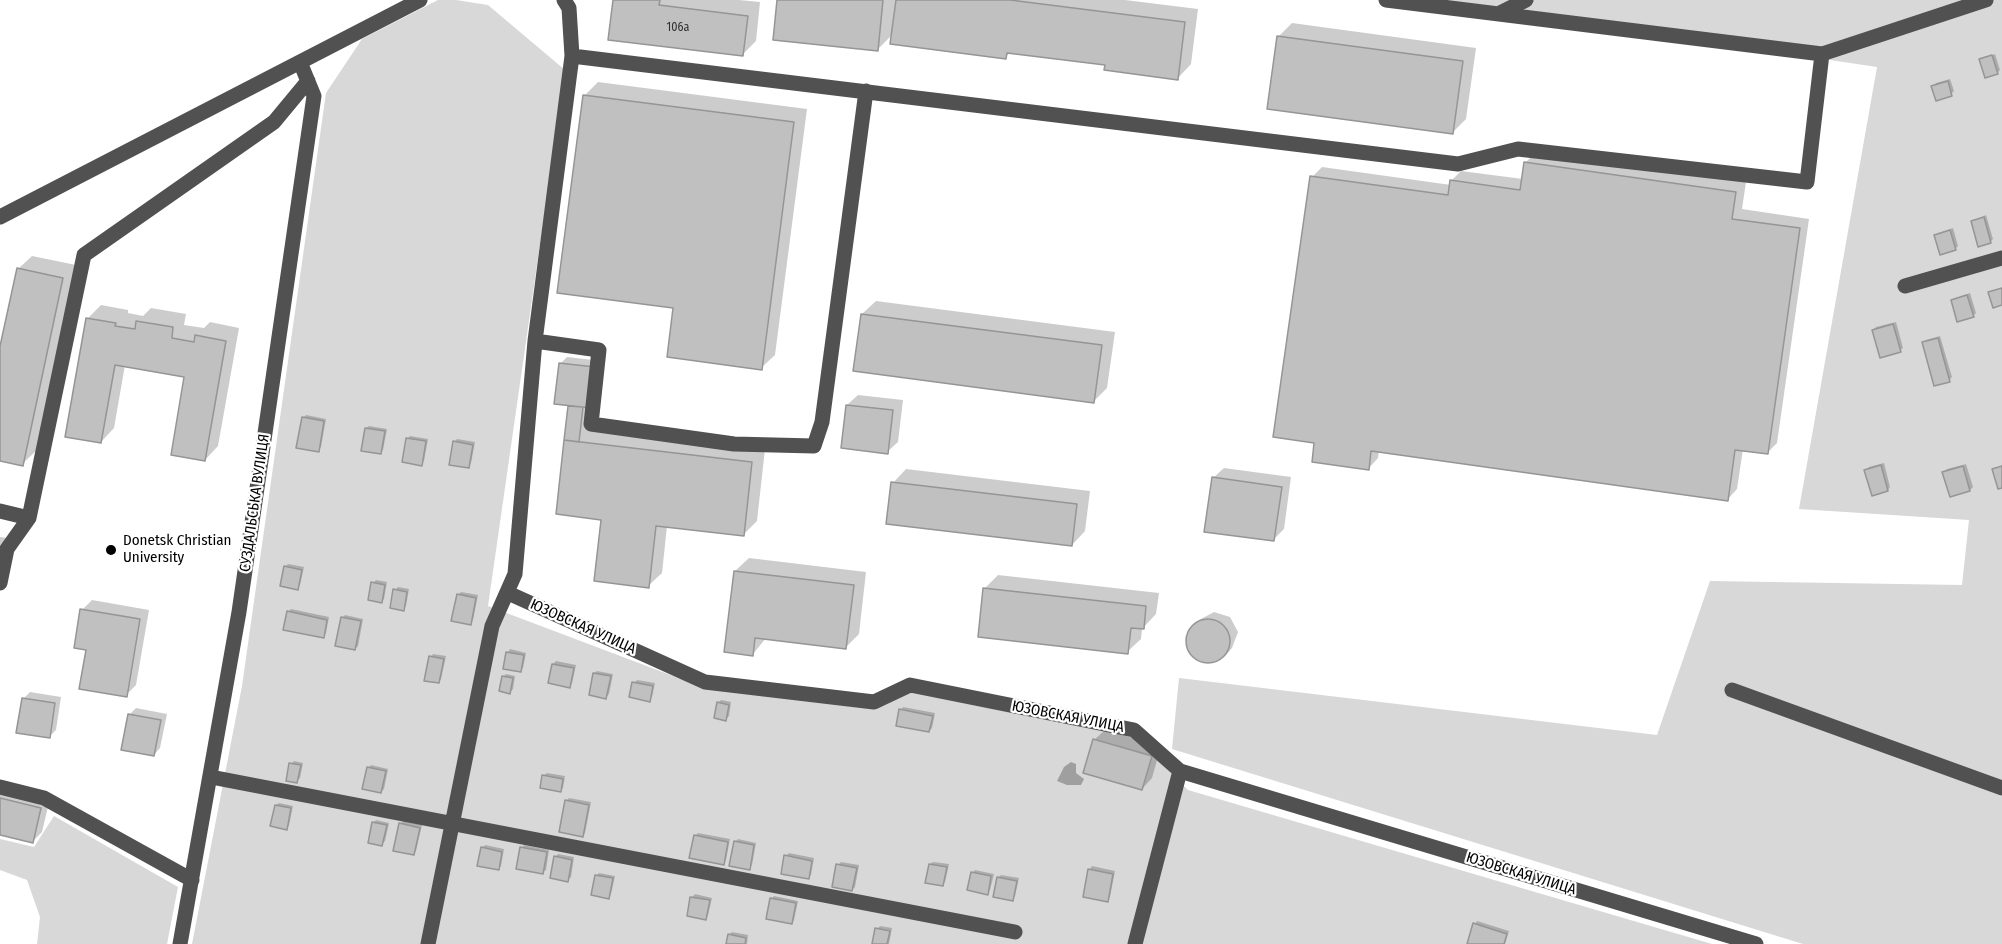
<!DOCTYPE html>
<html>
<head>
<meta charset="utf-8">
<style>
	body { margin:0 }
	canvas { display:block; background:#fff }
</style>
</head>
<body>
<canvas width="2002" height="944"></canvas>
<script>
const ctx = document.querySelector('canvas').getContext('2d');
ctx.lineJoin = 'round';
function fill(path, color) {
  ctx.fillStyle = color;
  ctx.fill(path, 'evenodd');
}
function trace(path, color, width, dash) {
  ctx.strokeStyle = color;
  ctx.lineWidth = width;
  ctx.lineCap = dash ? 'butt' : 'round';
  ctx.setLineDash(dash || []);
  ctx.stroke(path);
}
function label(font, color, halo, rows, align = 'center') {
  ctx.font = font + ' "Fira Sans Condensed",sans-serif';
  ctx.lineWidth = 4.5;
  ctx.setLineDash([]);
  ctx.textBaseline = 'middle';
  ctx.strokeStyle = halo;
  ctx.fillStyle = color;
  for (const [text, x, y, turn = 0] of rows) {
    ctx.save();
    ctx.translate(x, y);
    ctx.rotate((+turn || 0) * Math.PI / 180);
    ctx.textAlign = isNaN(turn) ? turn : align;
    if (halo) ctx.strokeText(text, 0, 0);
    ctx.fillText(text, 0, 0);
    ctx.restore();
  }
}
fill(new Path2D(`
	M438 0H456L488 5 565 70 488 606 705 688 873 709 910 692 1134 737 1188 790 1712 944H192L242 686 326 93 362 39Z
	M1426 0H2002V944H1803L1172 749 1179 678 1657 735 1710 581 1962 585 1969 520 1799 509 1877 67Z
	M54 816 178 887 167 944H37L40 917 27 880 0 870V839L34 847Z`), '#d8d8d8');
fill(new Path2D(`
	M1071 762 1076 764V773L1084 779 1081 785H1067L1057 781 1064 767Z`), '#9f9f9f');
fill(new Path2D(`
	M614 0H739L760 2 756 41 743 54Z
	M779 0H1125L1198 9 1191 64 1178 78 1107 64 1011 52 1005 57 893 34 877 50Z
	M1292 23 1476 48 1466 119 1452 133 1278 37Z
	M1995 54 2000 70 1997 73 1981 60Z
	M1950 79 1954 91 1951 94 1933 86 1936 83Z
	M598 82 807 109 775 355 761 368 675 307 585 95Z
	M1535 153 1746 182 1742 209 1809 219 1777 443 1767 453 1743 449 1737 489 1727 500 1379 450 1378 458 1368 469 1316 442 1312 177 1322 167 1451 185V181L1461 171 1523 179 1525 163Z
	M1986 215 1993 239 1990 242 1972 222Z
	M1953 228 1958 246 1955 249 1936 236 1939 233Z
	M32 256 76 265 36 451 22 464 0 459V353L18 269Z
	M1970 293 1976 313 1973 316 1952 300 1955 298Z
	M876 301 1115 332 1107 388 1094 401 862 314Z
	M101 305 128 310V313L143 316 151 308 186 314 184 325 204 328 210 322 239 328 218 446 205 460 186 375 125 365 114 428 101 442 87 319Z
	M1896 322 1903 348 1900 350 1873 330 1876 327Z
	M1940 336 1952 377 1949 380 1924 343 1926 340Z
	M567 357 601 361 586 428 765 449 757 521 743 535 667 526 662 573 648 586 603 519 557 513 570 405 561 363Z
	M858 395 903 400 898 442 887 452 847 405Z
	M306 415 326 419 321 447 318 450 303 418Z
	M369 426 387 429 383 450 380 453 366 428Z
	M410 436 428 439 424 461 421 464 407 439Z
	M457 439 475 442 471 463 468 466 454 442Z
	M1884 463 1890 487 1888 490 1866 470 1869 467Z
	M1966 464 1973 487 1970 490 1951 495 1944 472 1947 469Z
	M1224 468 1291 477 1284 529 1274 539 1213 478Z
	M906 469 1090 491 1085 531 1072 545 893 483Z
	M0 537 7 538 0 568Z
	M749 558 866 572 859 634 845 648 766 638 753 654 735 571Z
	M288 564 304 567 300 585 297 588 285 567Z
	M998 575 1159 593 1156 614 1142 629 1141 639 1127 652 985 588Z
	M376 580 387 582 384 599 381 601 373 583Z
	M398 587 409 589 406 606 403 609 395 590Z
	M461 592 478 595 473 620 470 623 458 595Z
	M92 600 149 610 136 685 126 695 87 649 82 610Z
	M291 609 329 617 326 633 323 636 288 612Z
	M1214 612 1230 617 1238 632 1232 648 1225 656 1210 663 1194 658 1187 643 1192 627 1199 620Z
	M345 615 363 619 358 646 355 649 342 618Z
	M510 649 526 653 523 668 520 670 508 652Z
	M433 654 446 656 441 679 438 682 431 657Z
	M556 661 576 665 572 683 570 686 550 682 553 664Z
	M597 671 613 674 609 694 606 697 594 673Z
	M506 674 515 676 513 689 510 692 503 677Z
	M637 680 655 683 652 697 649 700 634 683Z
	M30 692 61 697 56 730 50 736 23 699Z
	M721 700 731 702 729 716 726 719 718 703Z
	M903 707 935 713 932 728 929 731 901 710Z
	M136 708 167 714 160 748 154 755 129 715Z
	M1105 730 1161 746 1152 778 1142 789 1094 740Z
	M294 761 303 763 300 778 297 781 291 764Z
	M371 765 388 769 384 789 381 792 368 768Z
	M547 773 565 776 563 788 560 791 544 775Z
	M0 786 50 798 42 832 32 842 0 834Z
	M569 798 591 802 585 833 582 835 566 801Z
	M279 803 293 806 289 825 286 828 276 805Z
	M376 820 389 823 385 841 382 844 373 823Z
	M403 821 422 825 416 851 413 854 400 824Z
	M698 833 730 839 726 860 723 863 695 836Z
	M738 839 756 843 752 865 749 868 735 842Z
	M485 845 504 849 501 866 498 869 482 848Z
	M524 845 549 850 546 870 543 872 522 848Z
	M789 853 814 858 811 875 808 878 786 856Z
	M558 854 574 857 571 877 568 880 555 857Z
	M841 862 859 865 855 887 852 890 838 865Z
	M933 862 949 864 945 882 942 885 930 864Z
	M1092 866 1115 871 1110 897 1107 900 1084 896 1090 869Z
	M975 870 994 874 990 890 988 893 972 873Z
	M599 873 615 876 611 894 608 897 596 876Z
	M1001 875 1019 878 1015 896 1012 899 998 878Z
	M695 894 712 898 708 915 705 918 692 897Z
	M774 896 798 901 794 920 791 922 771 899Z
	M1477 921 1509 931 1505 944H1468L1475 924Z
	M880 926 892 928 889 944H874L877 929Z
	M732 932 748 935 747 944H727L729 935Z`), '#0003');
const building = new Path2D(`
	M613 0H660L659 5 748 16 743 56 608 40Z
	M777 0H883L878 51 773 40Z
	M896 0H1010L1185 22 1178 80 1104 70 1105 65 1007 53 1006 59 890 44Z
	M1277 36 1463 61 1453 134 1267 109Z
	M1992 55 1998 74 1985 78 1979 59Z
	M1948 81 1952 96 1936 101 1931 86Z
	M583 95 794 122 762 370 667 357 673 308 557 293Z
	M1524 162 1736 192 1732 219 1800 228 1768 454 1735 450 1728 501 1371 451 1369 470 1312 462 1314 443 1273 437 1310 176 1448 195 1450 180 1520 190Z
	M1984 217 1991 243 1978 247 1971 221Z
	M1950 230 1956 250 1940 255 1934 235Z
	M17 268 63 278 23 466 0 461V346Z
	M2002 288V305L1993 308 1988 292Z
	M1967 295 1974 317 1957 322 1951 300Z
	M861 314 1102 345 1094 403 853 371Z
	M86 318 116 323 115 326 135 329 136 321 173 327 172 338 194 342 195 335 226 341 205 461 171 455 184 377 115 365 101 443 65 437Z
	M1893 324 1901 352 1880 358 1872 330Z
	M1938 338 1950 382 1934 386 1922 342Z
	M559 363 595 367 591 408 554 404Z
	M846 405 893 410 888 454 841 448Z
	M568 406 583 407 579 442 564 440Z
	M302 417 324 421 319 452 296 448Z
	M365 428 385 431 381 454 361 451Z
	M406 438 426 441 422 466 402 462Z
	M564 440 752 462 744 536 656 526 649 588 594 581 601 520 556 514Z
	M453 441 473 445 469 468 449 465Z
	M1881 465 1888 491 1872 496 1864 470Z
	M1963 466 1970 491 1950 497 1942 472Z
	M2002 466V488L1998 489 1992 469Z
	M1212 477 1282 487 1274 541 1204 532Z
	M891 482 1077 504 1072 546 886 524Z
	M284 566 302 570 298 590 280 586Z
	M734 571 854 585 846 649 755 638 753 656 724 652Z
	M371 582 385 585 382 603 368 600Z
	M983 588 1146 606 1144 629 1131 628 1128 654 978 637Z
	M393 589 407 592 404 611 390 608Z
	M457 594 476 598 471 625 451 621Z
	M80 609 140 619 127 697 79 689 86 650 74 648Z
	M287 611 327 620 324 638 283 630Z
	M341 617 361 621 355 650 335 646Z
	M1186 641a22 22 0 1 1 44 0a22 22 0 1 1-44 0Z
	M506 652 524 655 521 672 503 669Z
	M429 656 444 659 439 683 424 681Z
	M552 664 574 668 570 688 548 683Z
	M593 673 611 676 606 699 589 695Z
	M502 676 513 678 510 694 499 691Z
	M632 682 653 686 650 702 629 697Z
	M22 698 55 703 50 738 16 733Z
	M717 702 729 705 726 721 714 718Z
	M899 709 933 716 929 732 896 726Z
	M128 714 161 720 154 756 121 750Z
	M1093 739 1152 756 1142 790 1083 773Z
	M289 763 301 765 297 783 286 781Z
	M367 767 386 771 381 793 362 789Z
	M542 775 563 779 561 792 540 788Z
	M0 798 41 808 33 843 0 835Z
	M565 800 589 805 583 837 559 832Z
	M275 805 291 808 287 830 270 826Z
	M372 822 387 825 382 846 368 843Z
	M399 823 420 828 414 855 393 851Z
	M694 835 728 842 724 865 689 858Z
	M734 841 754 845 750 870 729 866Z
	M481 847 502 852 499 870 477 866Z
	M520 847 547 852 543 874 516 869Z
	M784 855 812 861 809 879 781 874Z
	M554 856 572 860 568 882 550 878Z
	M836 864 857 868 852 891 832 887Z
	M929 864 947 867 943 886 925 883Z
	M1088 869 1113 874 1108 902 1083 897Z
	M971 872 991 876 988 895 967 890Z
	M595 875 613 878 609 899 591 895Z
	M997 877 1017 881 1013 901 993 897Z
	M690 897 710 900 706 920 687 916Z
	M770 898 796 903 792 924 766 919Z
	M1473 923 1507 934 1504 944H1467Z
	M875 928 890 931 887 944H872Z
	M728 934 746 938 745 944H726Z`);
fill(building, '#c0c0c0');
trace(building, '#959595', 1.5);
trace(new Path2D(`
	M1386 0 1822 54 1986 0
	M1498 14 1526 0
	M572 56 1458 164 1518 149 1807 182 1822 54
	M0 217 420 0
	M1905 286 2002 258
	M535 341 599 350 591 424 734 444 814 446 822 422 866 91
	M0 511 29 518
	M0 583 7 549 29 518 84 255 274 122 308 81
	M508 593 705 682 874 702 910 685 1134 730 1180 771 1756 944
	M1732 690 2002 788
	M211 777 1015 932
	M0 787 44 798 192 880
	M180 944 239 612 314 96 300 62
	M428 944 492 626 515 574 535 341 572 56 569 8 564 0
	M1135 944 1180 771`), '#515151', 15);
for (const [x, y, r, color] of [
	[111,550,6,"#000"]
]) {
  const dot = new Path2D();
  dot.arc(x, y, r, 0, 2 * Math.PI);
  ctx.fillStyle = color;
  ctx.fill(dot);
  trace(dot, '#fff', 2);
}
label('12px', '#303030', null, [
	["106а",678,28]
]);
label('15px', '#000', '#fff', [
	["СУЗДАЛЬСЬКА ВУЛИЦЯ",255,503,-82],
	["ЮЗОВСКАЯ УЛИЦА",583,627,24],
	["ЮЗОВСКАЯ УЛИЦА",1068,717,11],
	["ЮЗОВСКАЯ УЛИЦА",1521,874,17]
]);
label('15px', '#000', '#fff', [
	["Donetsk Christian",123,541],
	["University",123,558]
], 'left');
</script>
</body>
</html>
